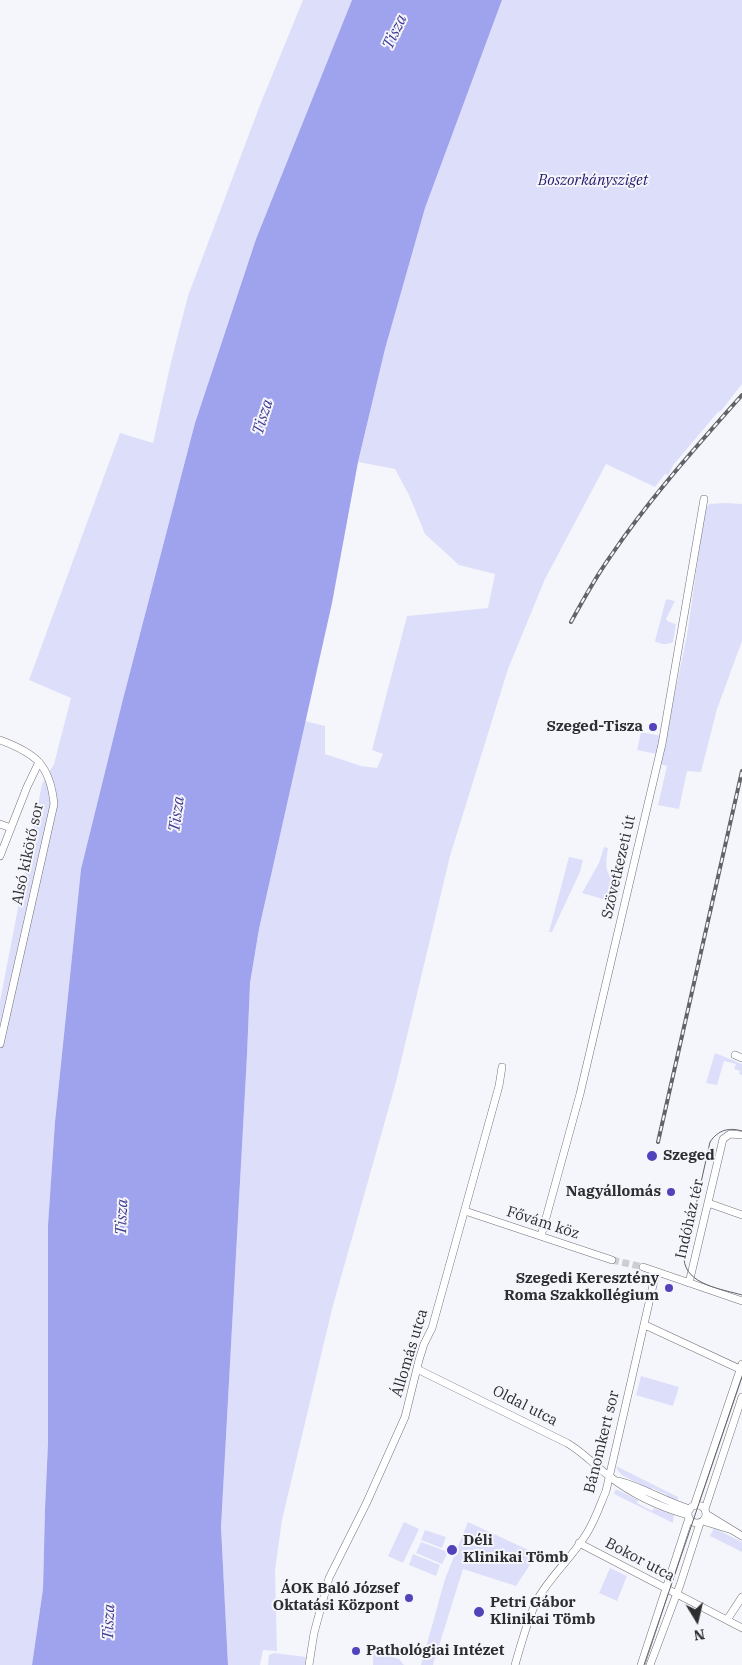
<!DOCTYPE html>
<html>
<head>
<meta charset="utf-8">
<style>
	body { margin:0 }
	#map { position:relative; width:742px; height:1665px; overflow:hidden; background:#f5f6fc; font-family:"IBM Plex Serif",serif }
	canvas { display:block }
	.north { position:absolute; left:672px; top:1595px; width:50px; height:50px; -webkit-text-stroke:4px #f5f6fc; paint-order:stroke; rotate:171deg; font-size:14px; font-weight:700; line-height:20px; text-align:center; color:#2d2e30 }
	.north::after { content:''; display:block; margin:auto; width:18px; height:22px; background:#2d2e30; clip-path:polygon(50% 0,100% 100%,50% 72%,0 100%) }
</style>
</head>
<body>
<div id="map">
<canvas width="742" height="1665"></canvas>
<div class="north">N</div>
</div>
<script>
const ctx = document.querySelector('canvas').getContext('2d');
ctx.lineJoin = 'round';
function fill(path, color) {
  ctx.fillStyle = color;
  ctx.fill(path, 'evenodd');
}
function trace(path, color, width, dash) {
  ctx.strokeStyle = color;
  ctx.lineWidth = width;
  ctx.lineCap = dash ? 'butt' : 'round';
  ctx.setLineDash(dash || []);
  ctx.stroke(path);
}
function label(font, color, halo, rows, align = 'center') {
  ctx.font = font + ' "IBM Plex Serif",serif';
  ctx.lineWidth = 4;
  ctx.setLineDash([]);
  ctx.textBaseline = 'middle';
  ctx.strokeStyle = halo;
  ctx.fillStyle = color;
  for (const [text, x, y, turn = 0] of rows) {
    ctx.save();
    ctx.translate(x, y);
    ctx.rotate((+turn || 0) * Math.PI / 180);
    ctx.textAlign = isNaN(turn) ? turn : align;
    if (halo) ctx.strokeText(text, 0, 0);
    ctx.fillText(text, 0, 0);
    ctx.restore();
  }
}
fill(new Path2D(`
	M303 0H352L256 239 195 423 123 699 81 869 55 1122 48 1225V1443L45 1509 43 1589 32 1665H0V1001L42 784 54 764 71 698 29 680 120 433 153 443 171 362 188 296 260 105Z
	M502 0H742V384L721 411 718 412 674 464 668 475 665 474 655 487 606 464 545 579 508 669 450 856 396 1082 332 1309 282 1520 275 1570 277 1651 263 1650 260 1665H228L221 1527 247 1055 250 983 259 929 305 721 325 726V754L361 766 377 768 383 754 372 750 407 616 488 608 495 574 459 565 425 534 409 495 395 469 358 462 385 349 425 208Z
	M725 503 742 504V641L717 709 701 772 687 771 679 809 658 805 667 766 660 764 687 635 705 510 709 504Z
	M666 599 675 601 666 619 669 622 676 624 673 642C667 645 661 645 655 641Z
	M641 732 661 736 657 754 637 750Z
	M604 847 608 848C607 857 604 868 610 876 613 881 617 884 620 889L616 903 582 893 599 863Z
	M569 857 583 860 580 872 552 932H549Z
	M715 1053 742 1064V1075L739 1074 740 1071 734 1069 736 1064 724 1061 717 1085 706 1083Z
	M641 1376 679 1387 673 1406 636 1395Z
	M616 1466 678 1497V1500L666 1497 667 1495 652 1488 651 1490 622 1475 618 1471Z
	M615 1490H618L638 1500 637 1503 652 1511 654 1508 674 1515 673 1523 614 1494Z
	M404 1522 419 1529 403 1563 388 1556Z
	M468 1522 537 1554 516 1586 463 1569 433 1665H421L445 1579Z
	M714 1528 742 1542V1552L710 1536Z
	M425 1530 446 1537 442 1548 421 1540Z
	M421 1542 448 1552 442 1564 416 1553Z
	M413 1554 440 1565 436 1576 409 1565Z
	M610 1568 627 1576 617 1601 599 1593Z
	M373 1651 399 1659 404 1665H373Z
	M274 1653 306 1657 305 1665H268L269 1655Z`), '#dddffa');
fill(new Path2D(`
	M352 0H502L425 208 385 349 358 462 332 603 259 929 250 983 247 1055 221 1527 228 1665H32L43 1589 45 1509 48 1443V1225L55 1122 81 869 123 699 195 423 256 239Z`), '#9fa2ec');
trace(new Path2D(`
	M612 1260 643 1267`), '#cdced3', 7, [7, 3.5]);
const minor = new Path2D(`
	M0 740C35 753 50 764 54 804L0 1044
	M0 824 11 828
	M0 856 27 787 39 762
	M735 1055 742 1058
	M708 1203 742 1215
	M465 1211 612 1260
	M541 1236 580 1094 662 744 704 499
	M643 1267 742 1301
	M689 1283 723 1139 730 1134 742 1135
	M645 1325 742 1370
	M417 1369 567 1443C583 1452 594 1465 609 1476 632 1494 660 1507 688 1515
	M618 1481C643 1487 665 1502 690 1509
	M688 1514a9 9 0 1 1 18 0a9 9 0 1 1-18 0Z
	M694 1506 742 1364
	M705 1509 742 1397
	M706 1514 742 1536
	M703 1521 732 1530
	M579 1543 742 1628
	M727 1620 742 1597
	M309 1665 314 1633 329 1578 366 1504 405 1417 419 1360 424 1344 432 1328 499 1086 502 1067
	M515 1665C521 1644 527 1622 536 1602 549 1577 572 1558 587 1533 595 1520 600 1505 606 1491L656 1272
	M641 1665 689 1518
	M650 1665 680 1585 700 1523`);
trace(minor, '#727378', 8);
trace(minor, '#fff', 7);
trace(new Path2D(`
	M742 1131C729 1127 718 1130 710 1142L684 1259C686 1285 722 1289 742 1295
	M644 1665 742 1377`), '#626366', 1);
const rail = new Path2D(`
	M571 622C583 600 595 578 610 557 649 499 696 447 742 395
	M658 1142 742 771`);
trace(rail, '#626366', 4);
trace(rail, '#f5f6fc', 2, [5.5]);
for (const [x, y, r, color] of [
	[653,727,5,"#5143bb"],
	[652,1156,6,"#5143bb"],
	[671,1192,5,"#5143bb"],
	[669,1288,5,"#5143bb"],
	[452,1550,6,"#5143bb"],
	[409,1598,5,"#5143bb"],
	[479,1612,6,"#5143bb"],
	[356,1651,5,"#5143bb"]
]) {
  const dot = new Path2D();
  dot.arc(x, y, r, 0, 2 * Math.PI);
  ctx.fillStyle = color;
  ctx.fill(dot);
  trace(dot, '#f5f6fc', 2);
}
label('italic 15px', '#26176c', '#f5f6fc', [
	["Boszorkánysziget",593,181]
]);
label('bold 15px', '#2d2e30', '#f5f6fc', [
	["Szeged-Tisza",643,727],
	["Szeged",663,1156,"left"],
	["Nagyállomás",661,1192],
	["Szegedi Keresztény",659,1279],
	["Roma Szakkollégium",659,1296],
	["Déli",463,1541,"left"],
	["Klinikai Tömb",463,1558,"left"],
	["ÁOK Baló József",399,1589],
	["Oktatási Központ",399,1606],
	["Petri Gábor",490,1603,"left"],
	["Klinikai Tömb",490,1620,"left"],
	["Pathológiai Intézet",366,1651,"left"]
], 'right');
label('15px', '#2d2e30', '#f5f6fc', [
	["Alsó kikötő sor",28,854,-78],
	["Szövetkezeti út",619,867,-77],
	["Indóház tér",690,1219,-77],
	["Fővám köz",543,1223,18],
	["Állomás utca",410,1353,-73],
	["Oldal utca",525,1406,27],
	["Bánomkert sor",602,1442,-76],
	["Bokor utca",640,1560,28]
]);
label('italic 16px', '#413a91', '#f5f6fc', [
	["Tisza",395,32,-65],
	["Tisza",263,417,-73],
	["Tisza",177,814,-82],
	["Tisza",122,1217,-88],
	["Tisza",109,1622,-88]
]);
</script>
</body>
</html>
